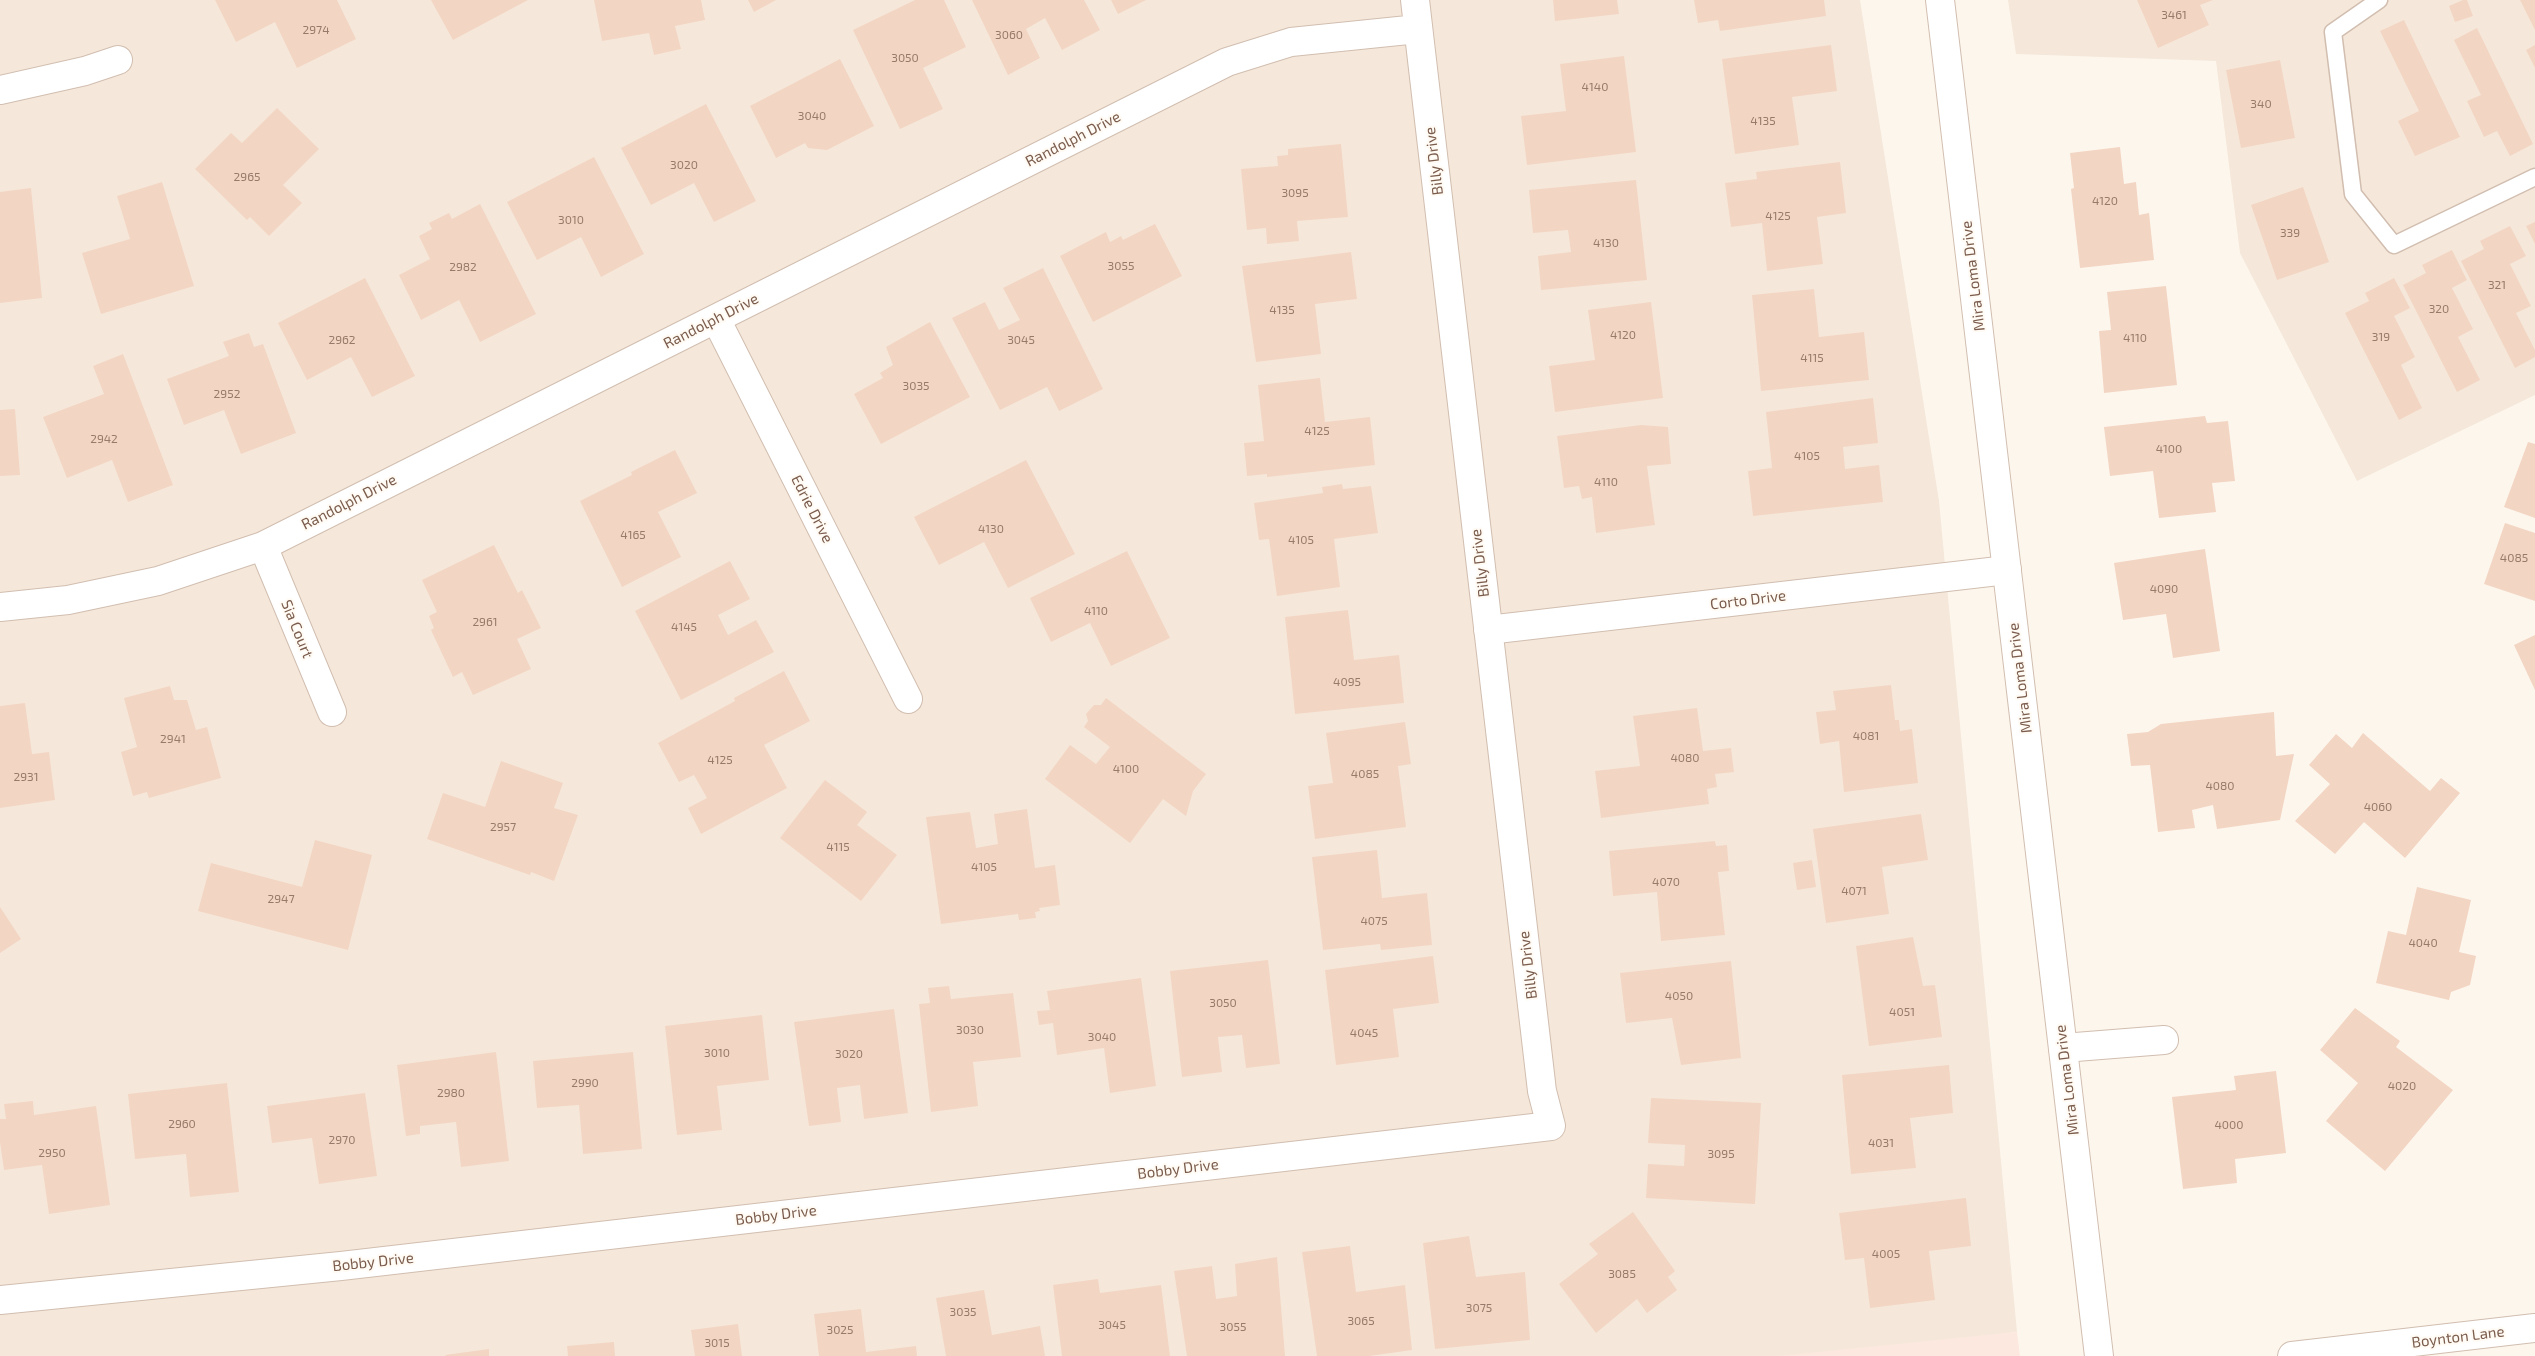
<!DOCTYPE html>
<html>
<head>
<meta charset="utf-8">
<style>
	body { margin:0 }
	canvas { display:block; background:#fdf6ec }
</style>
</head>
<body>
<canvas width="2535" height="1356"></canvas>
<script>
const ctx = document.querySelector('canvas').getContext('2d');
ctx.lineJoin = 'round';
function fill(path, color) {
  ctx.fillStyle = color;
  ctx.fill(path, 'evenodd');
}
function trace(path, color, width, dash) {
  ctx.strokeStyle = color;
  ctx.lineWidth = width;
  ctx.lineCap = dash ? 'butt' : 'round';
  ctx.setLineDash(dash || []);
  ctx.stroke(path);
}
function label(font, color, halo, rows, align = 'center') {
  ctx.font = font + ' "Exo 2",sans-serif';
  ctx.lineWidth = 4;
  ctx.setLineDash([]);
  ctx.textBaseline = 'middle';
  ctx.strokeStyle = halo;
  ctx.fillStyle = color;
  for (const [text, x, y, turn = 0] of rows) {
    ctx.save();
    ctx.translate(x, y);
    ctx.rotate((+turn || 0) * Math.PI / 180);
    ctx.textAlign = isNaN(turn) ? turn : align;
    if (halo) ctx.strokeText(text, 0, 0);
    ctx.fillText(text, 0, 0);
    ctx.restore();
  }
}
fill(new Path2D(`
	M0 0H1860L1939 501 2017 1332 1824 1356H0Z
	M2008 0H2535V395L2357 481 2240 253 2216 61 2016 54Z`), '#f5e8da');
fill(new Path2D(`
	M2017 1332 2020 1356H1780Z`), '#fde8e0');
fill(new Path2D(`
	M215 0H337L356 39 297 68 275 22 236 42Z
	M431 0H528L453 40Z
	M594 0H701L705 20 675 26 681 49 654 55 649 33 602 41Z
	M748 0H776L754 12Z
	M915 0H944L966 47 923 68 943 109 900 129 853 30Z
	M972 0H1084L1100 30 1062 50 1045 18 1026 29 1040 58 1008 75Z
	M1111 0H1146L1118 14Z
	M1553 0H1617L1619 14 1555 21Z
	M1694 0H1824L1826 16 1720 31 1718 20 1698 23Z
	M2137 0H2213L2200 5 2209 25 2158 48Z
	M2463 0H2467L2473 16 2455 22 2449 6Z
	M2520 0H2535V30Z
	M2404 20 2460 137 2415 156 2398 121 2419 111 2380 31Z
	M2477 28 2533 144 2510 156 2497 131 2484 137 2467 101 2481 95 2454 40Z
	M1831 45 1837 91 1792 97 1799 145 1735 154 1722 59Z
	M2535 45V68L2526 50Z
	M1624 56 1636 152 1527 165 1521 116 1566 111 1560 64Z
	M840 59 874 126 827 150 808 148 805 143 776 158 750 106Z
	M2280 60 2295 138 2241 148 2226 70Z
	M706 104 756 201 714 222 694 183 651 205 621 148Z
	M277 108 319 149 283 185 302 203 269 236 250 217 247 220 195 169 231 133 242 143Z
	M1341 144 1348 217 1297 221 1299 241 1267 244 1266 228 1247 230 1241 169 1278 166 1277 156 1288 155V149Z
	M2120 147 2124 184 2136 182 2139 215 2149 213 2154 260 2080 268 2071 189 2074 188 2070 153Z
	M594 157 644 254 601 277 581 237 537 260 507 202Z
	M1840 162 1846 213 1817 217 1823 264 1767 271 1762 223 1731 227 1725 183 1757 179 1756 172Z
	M1636 180 1647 280 1541 290 1538 256 1571 252 1568 230 1533 233 1529 190Z
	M162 182 194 286 101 314 82 253 130 239 117 196Z
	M2303 187 2329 262 2277 280 2251 205Z
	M31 188 42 298 0 303V192Z
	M480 204 536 314 480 342 459 300 421 320 399 275 430 259 419 236 432 229 429 223 449 213 452 219Z
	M2535 222V244L2526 226Z
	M1155 224 1182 276 1093 322 1060 256 1106 232 1110 242 1121 236 1123 240Z
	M2510 226 2526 256 2510 264 2531 306 2516 313 2535 350V357L2515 368 2461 261 2484 249 2480 241Z
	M2452 250 2467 280 2452 288 2473 329 2458 337 2480 380 2457 392 2403 285 2426 273 2422 265Z
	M1351 252 1357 299 1315 304 1321 354 1256 362 1242 266Z
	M1043 268 1103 389 1059 411 1047 387 1000 410 952 318 985 302 999 330 1020 320 1003 288Z
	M365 278 415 376 372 397 351 357 307 380 278 323Z
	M2394 278 2410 308 2394 316 2415 357 2401 365 2422 408 2399 420 2345 313 2369 301 2365 293Z
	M2166 286 2177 385 2104 393 2099 331 2111 330 2107 292Z
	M1814 289 1819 337 1864 332 1869 380 1761 391 1752 295Z
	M1651 302 1663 398 1555 412 1549 366 1595 360 1588 310Z
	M930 322 970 397 881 444 854 394 883 378 880 373 893 365 886 347Z
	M249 333 254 347 263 344 296 433 241 454 224 410 184 425 167 379 229 356 223 342Z
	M123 354 173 485 128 502 112 460 67 478 43 417 104 394 93 366Z
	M1320 378 1325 422 1370 417 1375 465 1267 477V474L1247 476 1244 443 1264 441 1258 385Z
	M1873 398 1878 443 1843 447 1845 469 1879 465 1883 502 1753 516 1748 471 1772 468 1766 412Z
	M15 409 20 475 0 476V410Z
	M2205 416 2207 423 2228 421 2235 481 2212 483 2216 512 2159 518 2153 471 2110 476 2104 427Z
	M1641 425 1668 427 1671 464 1647 466 1655 525 1596 533 1592 497 1582 499 1579 486 1564 488 1557 436Z
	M2528 442 2535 444V518L2504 507Z
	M675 450 697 493 658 512 681 557 622 587 580 501 632 475 631 472Z
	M1026 460 1075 554 1008 588 984 542 939 565 914 517Z
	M1342 484 1343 489 1371 486 1378 533 1334 539 1340 587 1277 596 1269 539 1259 540 1254 503 1323 493 1322 487Z
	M2505 523 2535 533V601L2484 584Z
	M494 545 518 593 522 590 541 628 517 639 531 669 473 695 462 672 453 677 431 630 434 628 429 616 437 612 422 580Z
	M2205 549 2220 651 2173 658 2166 614 2123 620 2114 563Z
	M1127 551 1170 638 1111 666 1090 623 1051 642 1030 598Z
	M730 561 750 599 718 615 728 635 756 620 774 652 681 700 635 611Z
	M1348 610 1354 660 1399 655 1404 703 1295 714 1285 617Z
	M2535 635V690L2514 645Z
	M784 671 810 721 764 745 787 788 701 834 688 808 707 798 694 775 679 782 658 743 735 701 734 698Z
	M1891 685 1895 720H1899L1900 731 1912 729 1918 783 1844 792 1839 741 1820 744 1816 712 1836 710 1833 691Z
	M170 686 174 700H187L196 730 207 727 221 778 149 798 147 792 133 796 121 752 137 747 124 698Z
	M1106 698 1206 774 1193 791 1186 816 1163 799 1130 843 1045 779 1070 745 1096 764 1110 747 1084 727 1088 721 1086 714 1094 705H1101Z
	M25 703 32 754 49 752 55 800 0 808V706Z
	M1697 708 1703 751 1731 748 1734 772 1715 774 1717 787 1707 789 1709 804 1601 818 1595 771 1640 766 1633 716Z
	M2274 712 2276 756 2294 754 2280 820 2217 829 2213 805 2192 810 2195 828 2158 832 2150 765 2131 766 2127 734 2148 732 2161 724Z
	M1405 722 1411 764 1398 766 1406 827 1315 839 1308 786 1333 783 1326 733Z
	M2363 733 2430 791 2441 778 2460 793 2405 858 2364 822 2335 854 2295 821 2330 784 2309 765 2336 734 2352 748Z
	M501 761 563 783 554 808 578 815 554 881 531 872 530 875 427 839 443 793 485 807Z
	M825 780 867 812 857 825 897 855 861 901 780 838Z
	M1027 809 1035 868 1055 865 1060 905 1039 908 1040 911 1035 912 1036 918 1019 920 1018 914 941 924 926 817 970 812 976 848 998 844 994 814Z
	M1921 814 1928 860 1882 867 1889 914 1826 923 1813 829Z
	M315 840 372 855 348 950 198 911 211 863 302 887Z
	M1715 841 1716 846 1727 845 1729 871 1718 872 1725 935 1661 941 1657 892 1613 896 1609 851Z
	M1377 850 1382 898 1427 893 1432 945 1381 950 1380 944 1323 950 1312 857Z
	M1812 860 1816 887 1797 890 1793 863Z
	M2417 887 2471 900 2459 952 2476 956 2470 985 2451 992 2449 1000 2376 983 2388 931 2406 935Z
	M0 907 21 939 0 953Z
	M1913 937 1923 986 1935 985 1942 1037 1869 1046 1856 946Z
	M1433 956 1439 1003 1393 1009 1399 1057 1336 1065 1325 970Z
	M1268 960 1280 1064 1246 1068 1242 1035 1218 1037 1222 1072 1182 1077 1170 971Z
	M1731 961 1741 1058 1681 1065 1672 1018 1626 1023 1620 973Z
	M1141 978 1156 1086 1110 1093 1104 1048 1057 1055 1053 1023 1039 1025 1037 1011 1050 1010 1047 991Z
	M949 986 951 999 1013 993 1021 1057 973 1062 978 1106 931 1112 919 1004 930 1003 928 988Z
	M2355 1008 2400 1041 2396 1047 2453 1090 2385 1171 2326 1121 2358 1083 2320 1050Z
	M894 1009 908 1113 864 1119 860 1085 837 1088 841 1122 809 1126 794 1022Z
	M762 1015 769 1080 717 1086 722 1130 677 1135 665 1026Z
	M496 1052 509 1161 461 1167 456 1122 420 1126V1134L406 1136 397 1065Z
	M633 1052 642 1149 583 1154 579 1105 537 1108 533 1061Z
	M1949 1065 1953 1113 1910 1118 1916 1168 1851 1174 1842 1075Z
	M2276 1071 2286 1153 2235 1159 2237 1183 2183 1189 2172 1097 2236 1090 2234 1076Z
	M227 1083 239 1192 190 1197 186 1154 135 1159 128 1094Z
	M365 1093 377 1176 319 1184 312 1138 272 1143 267 1106Z
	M1651 1098 1761 1103 1755 1204 1646 1198 1648 1164 1684 1166 1685 1145 1648 1143Z
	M33 1101 34 1115 96 1106 110 1205 49 1214 42 1165 4 1170 0 1142V1119H6L4 1104Z
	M1966 1198 1971 1246 1929 1251 1935 1300 1870 1308 1864 1258 1845 1260 1839 1213Z
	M1633 1212 1675 1271 1668 1277 1677 1290 1647 1313 1637 1299 1596 1333 1559 1284 1598 1254 1589 1244Z
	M1469 1236 1476 1277 1525 1272 1530 1340 1435 1349 1423 1243Z
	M1350 1246 1356 1292 1405 1285 1412 1350 1369 1356H1317L1302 1252Z
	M1277 1257 1285 1356H1187L1174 1271 1212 1266 1216 1299 1237 1296 1235 1264Z
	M1098 1279 1100 1293 1161 1285 1170 1356H1062L1053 1285Z
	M984 1290 992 1335 1040 1326 1045 1356H946L936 1298Z
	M861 1309 866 1352 916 1346 917 1356H819L814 1314Z
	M738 1324 742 1356H695L691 1330Z
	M614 1342 615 1356H568L567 1346Z
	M489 1349V1356H446L445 1355Z`), '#f3d5c3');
const service = new Path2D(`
	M2379 0 2333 32 2353 194 2394 245 2535 177`);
const minor = new Path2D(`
	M0 90 85 71 118 60
	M716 319 908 699
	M263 546 332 712
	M0 607 68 600 158 581 263 546 1227 62 1291 42 1418 29
	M1488 630 2007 570
	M2063 1048 2164 1040
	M0 1300 341 1266 1551 1126 1542 1091 1415 0
	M2292 1356 2535 1328`);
const tertiary = new Path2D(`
	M1940 0 2099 1356`);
trace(service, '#d1beb0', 19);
trace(minor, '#d1beb0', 30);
trace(tertiary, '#d1beb0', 30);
trace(service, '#fff', 16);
trace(minor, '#fff', 28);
trace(tertiary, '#fff', 28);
label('12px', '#987a6a', null, [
	["3461",2174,15],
	["2974",316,30],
	["3060",1009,35],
	["3050",905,58],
	["4140",1595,87],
	["340",2261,104],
	["3040",812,116],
	["4135",1763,121],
	["3020",684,165],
	["2965",247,177],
	["3095",1295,193],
	["4120",2105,201],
	["4125",1778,216],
	["3010",571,220],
	["339",2290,233],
	["4130",1606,243],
	["3055",1121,266],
	["2982",463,267],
	["321",2497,285],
	["320",2439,309],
	["4135",1282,310],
	["4120",1623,335],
	["319",2381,337],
	["4110",2135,338],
	["2962",342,340],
	["3045",1021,340],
	["4115",1812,358],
	["3035",916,386],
	["2952",227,394],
	["4125",1317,431],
	["2942",104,439],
	["4100",2169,449],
	["4105",1807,456],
	["4110",1606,482],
	["4130",991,529],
	["4165",633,535],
	["4105",1301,540],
	["4085",2514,558],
	["4090",2164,589],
	["4110",1096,611],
	["2961",485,622],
	["4145",684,627],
	["4095",1347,682],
	["4081",1866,736],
	["2941",173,739],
	["4080",1685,758],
	["4125",720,760],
	["4100",1126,769],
	["4085",1365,774],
	["2931",26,777],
	["4080",2220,786],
	["4060",2378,807],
	["2957",503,827],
	["4115",838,847],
	["4105",984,867],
	["4070",1666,882],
	["4071",1854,891],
	["2947",281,899],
	["4075",1374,921],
	["4040",2423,943],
	["4050",1679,996],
	["3050",1223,1003],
	["4051",1902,1012],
	["3030",970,1030],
	["4045",1364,1033],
	["3040",1102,1037],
	["3010",717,1053],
	["3020",849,1054],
	["2990",585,1083],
	["4020",2402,1086],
	["2980",451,1093],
	["2960",182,1124],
	["4000",2229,1125],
	["2970",342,1140],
	["4031",1881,1143],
	["2950",52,1153],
	["3095",1721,1154],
	["4005",1886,1254],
	["3085",1622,1274],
	["3075",1479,1308],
	["3035",963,1312],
	["3065",1361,1321],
	["3045",1112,1325],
	["3055",1233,1327],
	["3025",840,1330],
	["3015",717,1343]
]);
label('15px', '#7a5c4d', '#fffaf3', [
	["Randolph Drive",1073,139,-27],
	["Billy Drive",1434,161,-97],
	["Mira Loma Drive",1973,276,-97],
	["Randolph Drive",711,321,-27],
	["Randolph Drive",349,502,-27],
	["Edrie Drive",812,509,63],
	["Billy Drive",1480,563,-97],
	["Corto Drive",1748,600,-7],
	["Sia Court",297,629,68],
	["Mira Loma Drive",2020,678,-97],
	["Billy Drive",1528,965,-97],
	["Mira Loma Drive",2067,1080,-97],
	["Bobby Drive",1178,1169,-7],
	["Bobby Drive",776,1215,-7],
	["Bobby Drive",373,1262,-6],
	["Boynton Lane",2458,1337,-7]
]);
</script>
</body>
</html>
